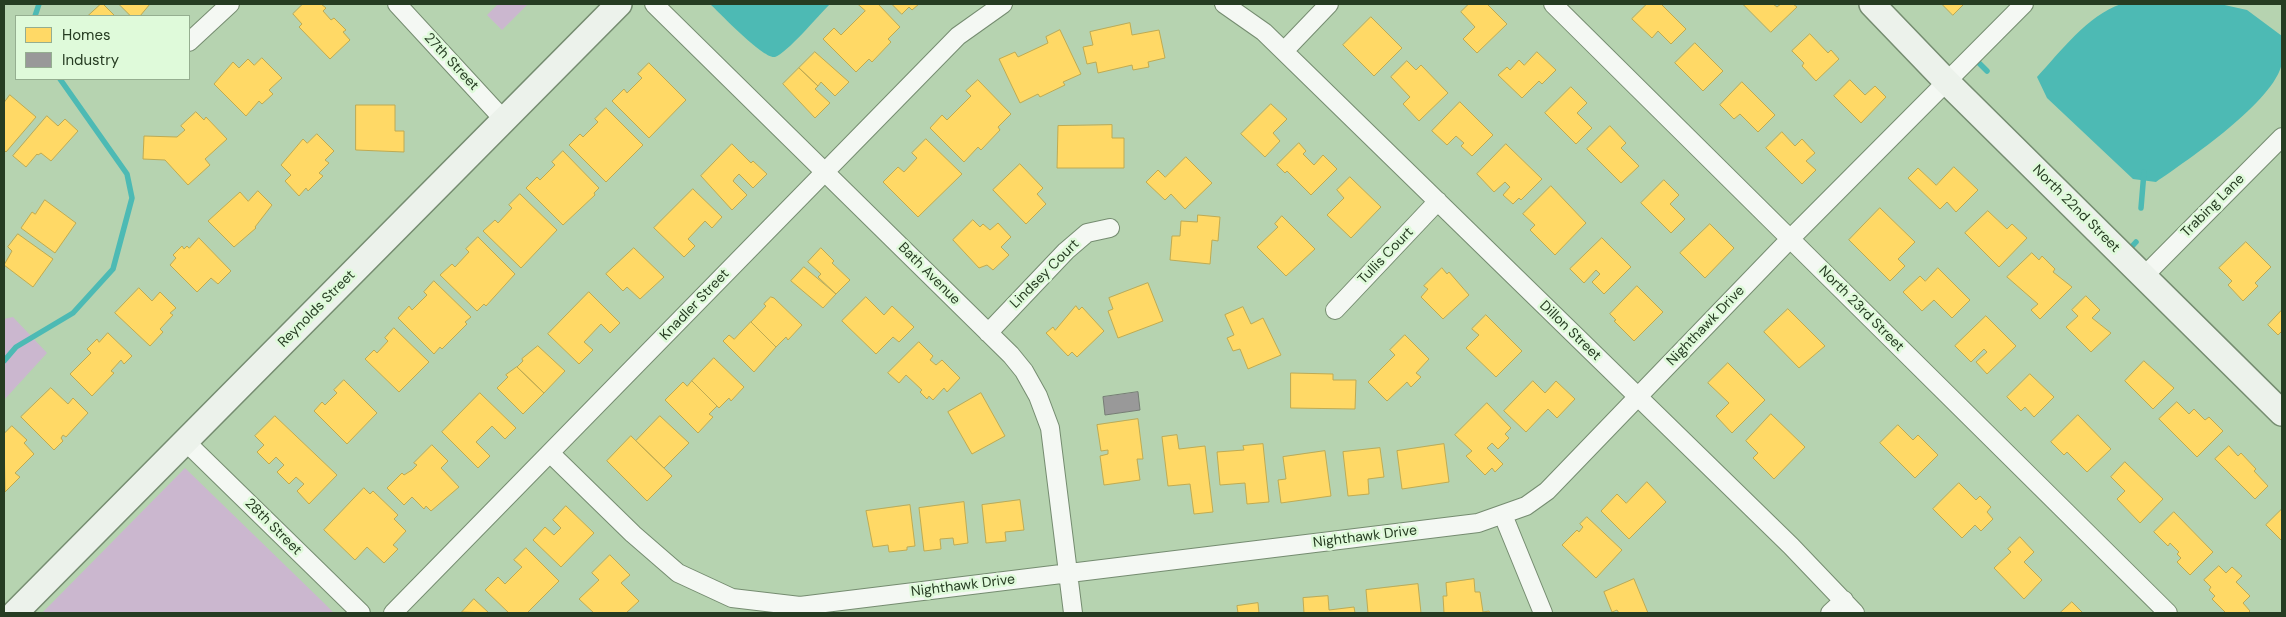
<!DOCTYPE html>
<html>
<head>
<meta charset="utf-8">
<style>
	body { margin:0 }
	#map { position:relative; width:2286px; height:617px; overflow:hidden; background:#b6d3b0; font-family:"DM Sans",sans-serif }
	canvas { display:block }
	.frame { position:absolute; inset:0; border:5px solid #263c22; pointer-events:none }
	.legend { position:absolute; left:15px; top:15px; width:175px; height:65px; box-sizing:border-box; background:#dffada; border:1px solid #95ae90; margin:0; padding:6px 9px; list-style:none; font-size:15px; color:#263c22 }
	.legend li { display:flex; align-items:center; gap:10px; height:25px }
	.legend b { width:25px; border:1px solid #95ae90 }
</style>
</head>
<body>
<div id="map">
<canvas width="2286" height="617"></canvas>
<div class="frame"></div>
<ul class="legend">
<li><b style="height:14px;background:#ffd966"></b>Homes</li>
<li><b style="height:14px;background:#999"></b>Industry</li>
</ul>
</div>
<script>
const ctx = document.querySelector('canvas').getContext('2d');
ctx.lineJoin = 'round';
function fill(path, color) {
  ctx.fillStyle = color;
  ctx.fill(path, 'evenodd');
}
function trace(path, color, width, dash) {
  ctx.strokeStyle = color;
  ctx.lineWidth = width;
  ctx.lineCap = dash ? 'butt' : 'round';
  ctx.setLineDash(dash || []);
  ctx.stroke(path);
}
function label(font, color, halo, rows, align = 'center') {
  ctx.font = font + ' "DM Sans",sans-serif';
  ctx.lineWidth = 5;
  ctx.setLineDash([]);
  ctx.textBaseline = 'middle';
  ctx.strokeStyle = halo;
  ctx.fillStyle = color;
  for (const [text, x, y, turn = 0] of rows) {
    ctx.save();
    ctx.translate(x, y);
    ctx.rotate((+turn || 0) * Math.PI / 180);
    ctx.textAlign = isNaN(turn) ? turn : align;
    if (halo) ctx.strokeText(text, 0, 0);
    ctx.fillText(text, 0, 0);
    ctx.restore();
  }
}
fill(new Path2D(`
	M498 4H528L502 30 487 15Z
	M13 317 47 353 4 400V319Z
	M185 468 324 603 334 613H42Z`), '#cbb7cf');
fill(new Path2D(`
	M710 4H830C820 14 786 54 775 57 763 59 720 13 710 4Z
	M2121 4H2220L2247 10 2282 36C2282 45 2284 55 2282 63 2275 101 2188 160 2156 182L2133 179 2047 98 2037 77C2061 51 2087 16 2121 4Z`), '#4dbab4');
const homes = new Path2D(`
	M101 4H103L115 16H88Z
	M119 4H150L140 16H131Z
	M303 4H321L326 8 323 11 331 20 334 18 346 30 343 32 350 40 330 59 299 27 302 24 293 14Z
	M858 4H878L900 27 888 39 891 42 872 62 869 59 856 72 823 39 834 28 841 35 865 11Z
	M892 4H919L912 10 909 7 902 14Z
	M1469 4H1487L1507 24 1477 53 1463 39 1475 27 1461 12Z
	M1647 4H1661L1686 29 1671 44 1658 31 1652 38 1632 19Z
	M1743 4H1773L1777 7 1781 4H1793L1797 7 1771 32Z
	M1942 4H1964L1953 15Z
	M1371 17 1402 48 1374 76 1343 45Z
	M1130 23 1132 35 1159 30 1165 58 1148 62 1149 67 1133 70 1132 65 1098 73 1096 62 1087 64 1083 47 1093 45 1090 32Z
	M1060 30 1081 74 1063 82 1065 85 1040 97 1038 94 1020 103 999 59 1015 52 1018 57 1048 43 1046 37Z
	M1810 34 1828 53 1831 50 1839 59 1816 81 1802 66 1804 63 1792 51Z
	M1695 43 1723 71 1703 91 1675 63Z
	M815 52 849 82 835 96 821 82 818 86 799 68Z
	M1537 52 1556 70 1542 84 1539 81 1522 98 1498 75 1507 67 1510 70 1519 60 1524 65Z
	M262 58 282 78 269 90 273 94 262 104 259 101 246 116 214 84 233 62 239 68 248 59 254 65Z
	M1407 61 1416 70 1421 65 1448 93 1419 121 1403 104 1410 97 1391 77Z
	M649 63 686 100 649 138 612 101 624 89 627 93 642 78 638 74Z
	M799 68 818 86 815 89 830 103 815 118 783 84Z
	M978 80 1011 114 998 127 1000 130 981 150 978 147 964 162 930 128 942 115 947 120 971 96 966 91Z
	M1850 80 1865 95 1875 86 1886 97 1861 123 1834 96Z
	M1742 82 1775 115 1758 132 1740 114 1734 119 1720 105Z
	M1571 87 1587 103 1577 113 1592 128 1576 144 1545 113Z
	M10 95 36 117 6 152 4 150V103Z
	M1460 102 1493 135 1472 156 1461 146 1464 143 1456 136 1447 145 1432 131Z
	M1271 104 1287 119 1273 133 1280 141 1265 157 1241 134Z
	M356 105H395V131H404V152L356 150Z
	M606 108 643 145 606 182 569 145 580 134 583 137 598 122 595 119Z
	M196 112 204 120 206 117 227 139 205 159 210 165 188 185 165 160 143 159 144 136 177 137 185 130 181 126Z
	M47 116 58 126 65 119 78 131 51 161 41 153 38 155 37 154 26 167 13 156Z
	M1112 125V138H1124V168H1057L1058 126Z
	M1610 126 1626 143 1621 148 1639 166 1621 183 1587 149Z
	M1782 132 1795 146 1802 139 1815 153 1806 161 1816 170 1802 184 1766 148Z
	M317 134 334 151 325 160 329 163 319 173 323 176 308 191 306 188 299 196 285 181 291 175 281 165 303 139 307 143Z
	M926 139 962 174 918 217 883 182 898 167 904 172 917 158 912 153Z
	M1299 143 1306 151 1303 154 1314 165 1323 155 1337 169 1311 195 1287 171 1285 173 1277 165Z
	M732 144 751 163 753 161 767 174 753 188 739 174 735 178 733 181 747 195 732 210 701 176Z
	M1506 144 1542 179 1521 200 1519 198 1513 204 1503 195 1510 187 1505 182 1494 192 1477 174Z
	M563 151 599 188 594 193 595 195 563 225 526 188 537 177 540 180 555 165 552 162Z
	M1186 157 1212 183 1185 209 1171 194 1165 200 1146 182 1158 170 1165 177Z
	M1020 164 1043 188 1037 194 1046 204 1026 224 993 190Z
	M1954 167 1978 190 1956 212 1947 202 1940 209 1908 178 1918 168 1936 185Z
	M1350 177 1381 207 1351 238 1327 215 1344 198 1337 190Z
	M1664 180 1679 195 1670 204 1685 219 1671 233 1641 203Z
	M1551 186 1586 223 1555 255 1530 230 1535 225 1523 214Z
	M693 189 722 217 712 228 705 221 688 239 695 246 684 257 654 228Z
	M258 191 272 205 255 227 256 228 234 247 208 221 240 192 248 201Z
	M520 194 557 230 521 268 483 231 495 220 498 223 512 208 509 205Z
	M45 200 76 223 55 253 21 228 32 212 35 214Z
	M1880 208 1915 242 1898 259 1905 266 1890 281 1849 240Z
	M1988 211 2007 229 2012 224 2027 238 1999 267 1965 233Z
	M1198 215 1220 217 1218 241 1212 240 1210 264 1170 260 1172 236H1180L1181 221 1197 222Z
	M1282 216 1315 249 1286 276 1257 247 1278 227 1275 224Z
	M973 220 980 227 983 224 990 230 998 223 1011 237 1001 247 1009 255 993 270 987 265 979 268 953 240Z
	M1710 224 1734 248 1705 278 1680 253Z
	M18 234 53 259 33 287 4 265 12 251 8 247Z
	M478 237 515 274 486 306 484 304 477 311 440 275 452 264 455 267 469 252 466 249Z
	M199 238 231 271 218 284 211 278 197 292 170 265 176 258 173 255 182 246 184 249 187 246 189 248Z
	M1602 238 1631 267 1604 294 1592 282 1600 274 1596 270 1584 283 1570 269Z
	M2246 242 2271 267 2255 283 2258 286 2243 301 2228 285 2232 281 2219 268Z
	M634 248 664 277 640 299 627 287 623 291 606 274Z
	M821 248 834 261 832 263 850 280 836 294 818 277 821 274 808 262Z
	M2032 253 2039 260 2042 256 2055 269 2053 272 2072 287 2040 319 2031 310 2038 304 2007 277Z
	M804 267 836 294 823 308 791 281Z
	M1442 268 1447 274 1449 272 1469 295 1443 319 1421 297 1428 289 1424 286Z
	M1938 268 1970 300 1952 318 1934 300 1922 311 1903 292 1920 276 1925 281Z
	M434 281 471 317 465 322 467 324 442 349 440 347 434 354 398 318 409 306 412 310 427 295 424 292Z
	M1148 283 1163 321 1118 338 1108 311 1113 309 1109 298Z
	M1637 286 1663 312 1634 341 1614 321 1616 320 1610 314Z
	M139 288 152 301 160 292 176 308 170 313 173 315 160 329 163 332 150 346 115 313Z
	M589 292 620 323 610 333 601 324 584 342 593 350 579 364 548 334Z
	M2086 296 2100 310 2092 318 2111 333 2091 352 2066 327 2078 316 2072 310Z
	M771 297 774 298 802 325 788 340 786 337 776 347 751 322 766 306 764 304Z
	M866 297 884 315 892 306 914 327 899 342 893 337 876 354 842 321Z
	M1076 306 1079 310 1082 307 1104 331 1077 357 1072 352 1068 356 1046 333 1053 327 1055 330Z
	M1243 307 1251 324 1263 318 1281 355 1248 369 1240 349 1233 351 1227 338 1234 335 1225 315Z
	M1788 309 1825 346 1799 368 1764 332Z
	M2282 310V331L2278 335 2268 325Z
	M1486 315 1522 351 1496 377 1466 348 1479 335 1472 329Z
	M1986 316 2016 346 1987 374 1976 362 1987 352 1984 349 1971 362 1955 346Z
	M751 322 776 347 754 372 723 341 729 335 734 339Z
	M394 328 429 362 399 392 365 359 374 350 377 353 388 341 385 338Z
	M108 333 132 356 124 364 121 360 111 371 114 373 92 396 70 374 91 353 87 349 97 339 99 342Z
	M1405 335 1429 359 1416 373 1421 377 1411 387 1407 382 1387 401 1368 382 1395 355 1390 350Z
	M919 342 933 356 930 360 936 365 942 360 960 378 947 392 944 388 933 400 929 396 927 399 920 392 922 390 906 375 899 383 888 373Z
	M538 346 565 371 544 393 517 367 523 361 522 359Z
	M714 358 744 387 731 401 729 398 719 408 692 381Z
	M2144 361 2174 388 2153 409 2125 381Z
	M1728 363 1765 400 1732 433 1716 416 1729 403 1708 383Z
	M517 367 544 393 523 414 497 388 508 377 506 375Z
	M1291 373 1333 374V380H1356L1355 409 1291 408Z
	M2030 374 2054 397 2034 417 2025 407 2021 411 2007 397Z
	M344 380 377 413 347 444 314 411 322 402 325 405 337 393 334 390Z
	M692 381 717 406 709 414 713 417 698 433 665 400 683 382 687 386Z
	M1533 381 1545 393 1556 381 1575 399 1557 418 1548 409 1526 432 1504 411Z
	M51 388 68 404 73 398 88 413 66 437 63 435 61 438 63 441 54 450 21 417Z
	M480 393 516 428 505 439 492 426 476 442 490 456 478 468 442 432Z
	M981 393 1005 436 972 454 948 412Z
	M2177 402 2189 414 2194 409 2205 420 2209 417 2223 431 2197 457 2159 419Z
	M1487 403 1511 428 1505 434 1509 438 1498 449 1492 443 1487 448 1503 464 1495 472 1492 468 1485 475 1466 456 1472 451 1455 435Z
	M1771 414 1805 447 1774 479 1753 458 1758 453 1746 441Z
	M2078 415 2111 449 2087 472 2067 452 2064 455 2051 442Z
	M275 416 337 475 309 504 297 491 304 484 296 477 289 484 277 472 284 465 276 457 269 464 257 452 264 445 255 436Z
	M660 416 689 443 664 468 636 441Z
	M1138 419 1143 459H1137L1140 480 1104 485 1100 456 1108 454V450L1101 451 1097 425Z
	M1898 425 1913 440 1918 435 1938 455 1915 478 1880 443Z
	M12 426 27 440 24 443 34 454 15 473 20 477 5 492 4 434Z
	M1177 435 1179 449 1205 446 1213 512 1194 514 1190 484 1168 486 1162 437Z
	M631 436 672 476 647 501 607 461Z
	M1263 444 1269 502 1247 504 1245 483 1220 485 1217 452 1244 450 1243 446Z
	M1444 444 1449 482 1402 489 1397 451Z
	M432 445 448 461 441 468 459 487 431 511 426 506 424 509 412 497 404 505 387 488 402 473 404 475 412 470 417 465 414 463Z
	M2229 446 2238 456 2241 453 2256 469 2254 471 2268 486 2255 499 2215 459Z
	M1380 448 1384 477 1368 479 1369 494 1348 496 1343 452Z
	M1325 451 1331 496 1281 503 1278 480 1286 479 1283 457Z
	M2125 462 2163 499 2140 523 2117 499 2125 491 2111 477Z
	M1647 482 1666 502 1629 539 1601 511 1617 494 1626 503Z
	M1959 483 1976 500 1980 496 1991 507 1987 512 1993 519 1981 531 1975 525 1962 538 1933 509Z
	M364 488 370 494 373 491 398 515 394 519 406 531 393 545 398 549 384 563 367 547 355 560 324 530Z
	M1020 500 1024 530 1005 532 1006 541 986 543 982 505Z
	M964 502 968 543 954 545 953 538 940 539 941 549 924 551 919 508Z
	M910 505 915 546 907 547V550L889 552 888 545 873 547 866 511Z
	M566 506 594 533 561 567 533 540 545 527 554 535 561 528 553 520Z
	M2282 509V541L2266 525Z
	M2174 512 2213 552 2190 575 2177 562 2181 558 2177 554 2179 552 2170 543 2168 546 2154 532Z
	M1587 517 1622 550 1596 578 1562 545 1577 530 1579 532 1583 527 1580 524Z
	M2020 537 2034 552 2024 562 2042 580 2024 599 1994 568 2011 552 2008 549Z
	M526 548 559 581 527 613H509L485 590 498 577 505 584 522 567 514 560Z
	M610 555 630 575 621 583 639 601 626 613H594L579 599 599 580 592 573Z
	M2219 566 2226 573 2232 567 2242 576 2236 582 2250 596 2243 603 2250 611 2248 613H2226L2212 599 2215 596 2209 590 2211 587 2204 580Z
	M1474 579 1475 592H1480L1483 612 1489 611 1490 613H1444L1443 596H1447L1446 583Z
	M1634 579 1648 613H1619L1617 610 1612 612 1604 592Z
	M1418 584 1421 613H1368L1366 590Z
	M1328 596 1329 610 1354 607 1355 613H1304L1303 598Z
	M474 599 489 613 462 612Z
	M2072 602 2083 613H2060Z
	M1258 603 1259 613H1238L1237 606Z`);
fill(homes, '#ffd966');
trace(homes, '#beaa52', 1);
const industry = new Path2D(`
	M1138 392 1140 410 1105 415 1103 397Z`);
fill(industry, '#999');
trace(industry, '#767d75', 1);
trace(new Path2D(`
	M35 16 39 4
	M1974 58 1987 71
	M2141 208 2144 172
	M2126 253 2136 242
	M4 361 16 347 73 313 113 269 132 198 127 174 60 79`), '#4dbab4', 5.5);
const street = new Path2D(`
	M397 4 504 120
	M654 4 1011 355 1024 371 1038 396 1050 428 1073 613
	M1224 4 1264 32 1791 546 1855 613
	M1553 4 2168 613
	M189 42 230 4
	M1284 51 1329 4
	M2144 276 2282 137
	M1335 310 1438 201
	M988 333 1066 251 1087 233 1110 228
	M185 441 361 613
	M550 453 633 534 678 573 732 598 800 606 1478 523 1526 506 1547 491 1790 239 2024 4
	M1503 515 1543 613
	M393 613 958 36 1003 4
	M1830 613 1844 600`);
const secondary = new Path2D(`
	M1872 4 1947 82 2282 413
	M15 613 619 4`);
trace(street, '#758c70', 20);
trace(secondary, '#758c70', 28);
trace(street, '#f4f8f3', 18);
trace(secondary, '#ecf2eb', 25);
label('14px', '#263c22', '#dffada', [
	["27th Street",451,62,47],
	["Trabing Lane",2213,206,-45],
	["North 22nd Street",2076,209,45],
	["Tullis Court",1386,256,-46],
	["Bath Avenue",929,274,45],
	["Lindsey Court",1045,274,-45],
	["Knadler Street",695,305,-46],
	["Reynolds Street",317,309,-45],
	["North 23rd Street",1861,309,45],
	["Nighthawk Drive",1706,326,-46],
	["Dillon Street",1570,331,44],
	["28th Street",273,527,45],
	["Nighthawk Drive",1365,537,-7],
	["Nighthawk Drive",963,586,-7]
]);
</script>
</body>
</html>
